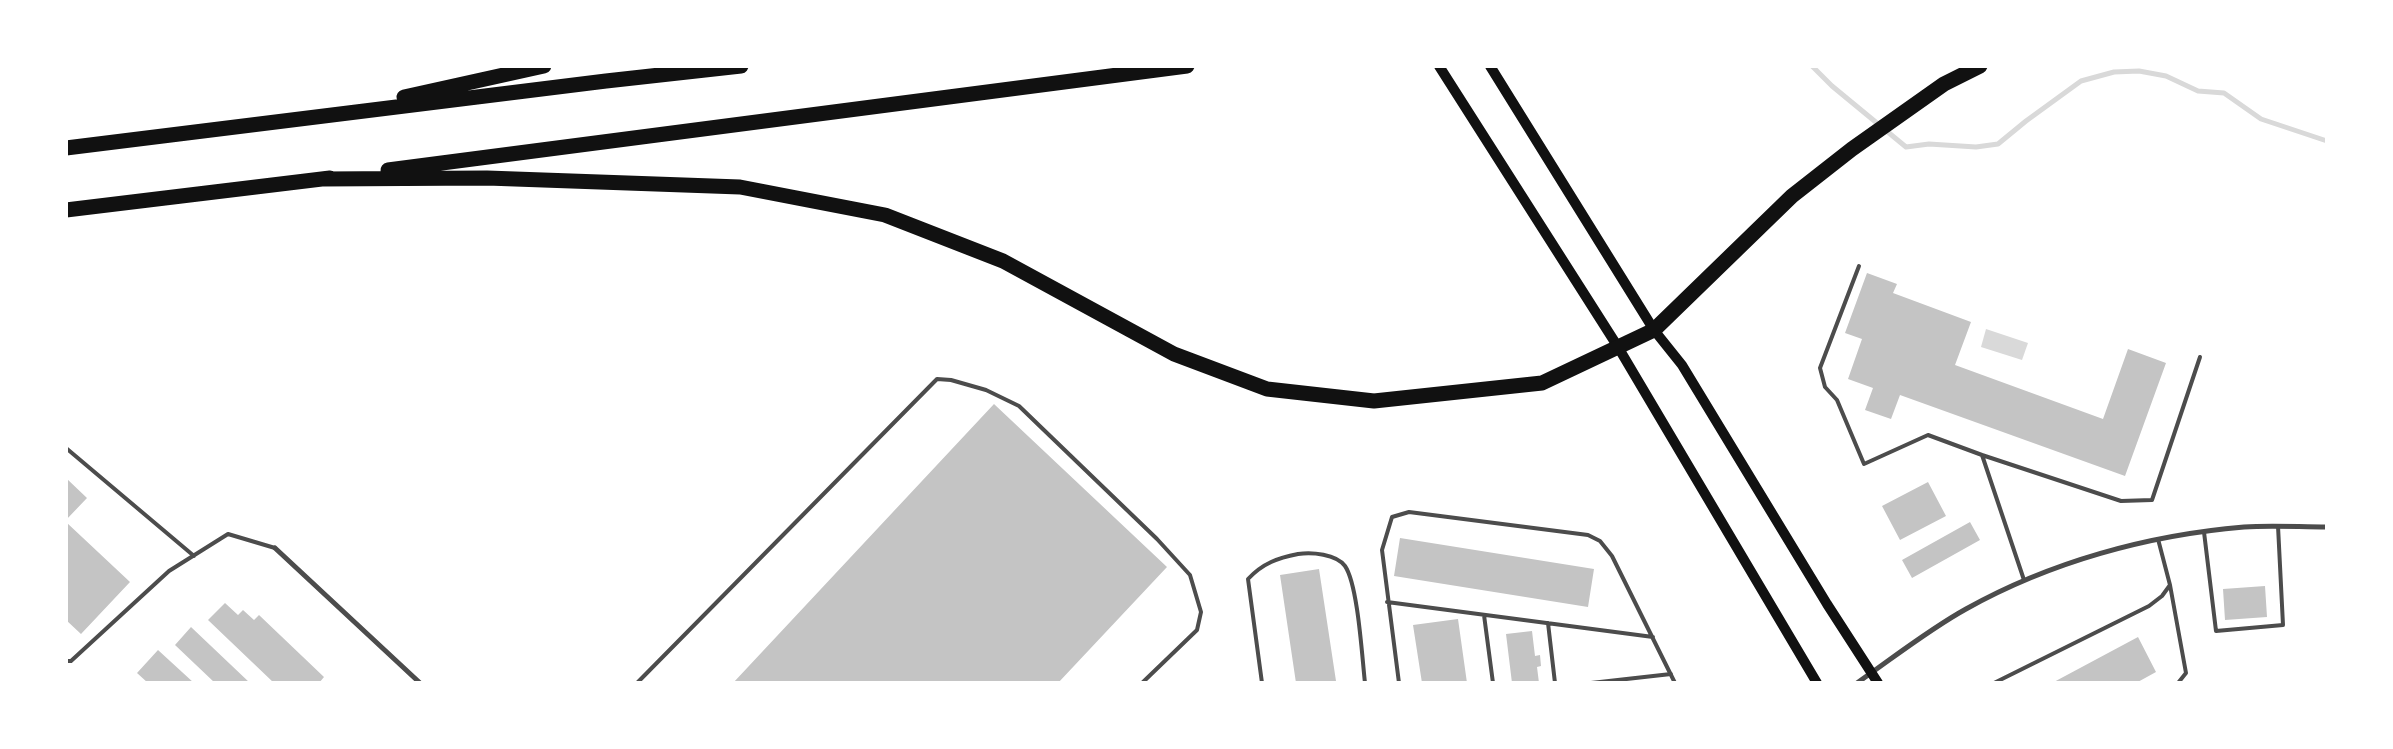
<!DOCTYPE html>
<html>
<head>
<meta charset="utf-8">
<style>
	body { margin:0 }
	#map { position:relative; width:2393px; height:749px; overflow:hidden; background:#fff; font-family:"Libre Baskerville",serif }
	canvas { display:block }
	.frame { position:absolute; inset:0; border:68px solid #fff; pointer-events:none }
</style>
</head>
<body>
<div id="map">
<canvas width="2393" height="749"></canvas>
<div class="frame"></div>
</div>
<script>
const ctx = document.querySelector('canvas').getContext('2d');
ctx.lineJoin = 'round';
function fill(path, color) {
  ctx.fillStyle = color;
  ctx.fill(path, 'evenodd');
}
function trace(path, color, width, dash) {
  ctx.strokeStyle = color;
  ctx.lineWidth = width;
  ctx.lineCap = dash ? 'butt' : 'round';
  ctx.setLineDash(dash || []);
  ctx.stroke(path);
}
fill(new Path2D(`
	M1986 329 2028 343 2022 360 1981 347Z`), '#d9d9d9');
trace(new Path2D(`
	M1812 66 1832 86 1906 147 1929 144 1976 147 1998 144 2026 121 2081 81 2114 72 2139 71 2166 76 2198 91 2224 93 2261 119 2327 141`), '#d9d9d9', 5);
fill(new Path2D(`
	M1867 273 1897 284 1893 293 1971 322 1955 365 2103 419 2128 349 2166 363 2125 476 1900 395 1891 419 1865 410 1873 388 1848 379 1862 339 1845 333Z
	M994 404 1167 567 1058 683H733Z
	M66 478 87 498 66 520Z
	M1928 482 1946 516 1900 540 1882 506Z
	M66 522 130 582 81 634 66 620Z
	M1970 522 1980 540 1912 578 1902 560Z
	M1400 538 1594 569 1588 607 1394 576Z
	M1319 569 1336 681 1296 683 1280 575Z
	M2265 586 2267 617 2225 620 2223 589Z
	M225 603 238 615 243 610 254 620 259 615 324 677 319 683H274L208 620Z
	M1458 619 1467 683H1422L1413 625Z
	M191 627 250 683H215L175 645Z
	M1532 631 1535 656 1540 655 1541 666 1537 667 1539 683H1512L1506 634Z
	M2138 637 2156 672 2136 683H2052Z
	M158 650 194 683H148L137 673Z`), '#c4c4c4');
trace(new Path2D(`
	M1859 266 1820 368 1825 387 1837 400 1864 464 1928 435 1982 455
	M66 448 194 556
	M2204 532 2216 631 2283 625 2278 526
	M2024 580 1982 455 2121 501 2152 500 2200 357
	M2170 585 2186 673 2178 683
	M1387 602 1653 637
	M1484 615 1493 683
	M1548 623 1555 683
	M66 661H71L169 571 228 534 275 548
	M637 683 937 379 951 380 986 390 1019 406 1157 539 1190 575 1201 612 1197 630 1142 683
	M1262 683 1248 579C1263 563 1278 558 1298 554 1312 552 1336 554 1345 566 1358 585 1362 657 1365 683
	M1399 683 1382 550 1392 517 1409 512 1588 535 1600 541 1612 556 1675 683
	M1591 683 1671 674
	M1994 683 2149 606 2162 596 2170 585 2158 539`), '#4c4c4c', 4);
trace(new Path2D(`
	M275 548 420 683
	M1857 683C1893 658 1928 630 1966 609 2050 562 2148 535 2244 527 2271 525 2299 527 2327 527`), '#4c4c4c', 5);
trace(new Path2D(`
	M1439 66 1618 347 1817 683
	M1490 66 1654 330 1682 365 1827 604 1878 683`), '#111', 10);
trace(new Path2D(`
	M404 97 544 66
	M66 148 606 81 741 66
	M388 170 1187 66
	M322 179 487 178 740 187 885 215 1003 261 1174 354 1267 389 1374 401 1542 383 1654 330 1792 196 1852 149 1944 84 1980 66
	M66 210 330 178`), '#111', 15);
</script>
</body>
</html>
